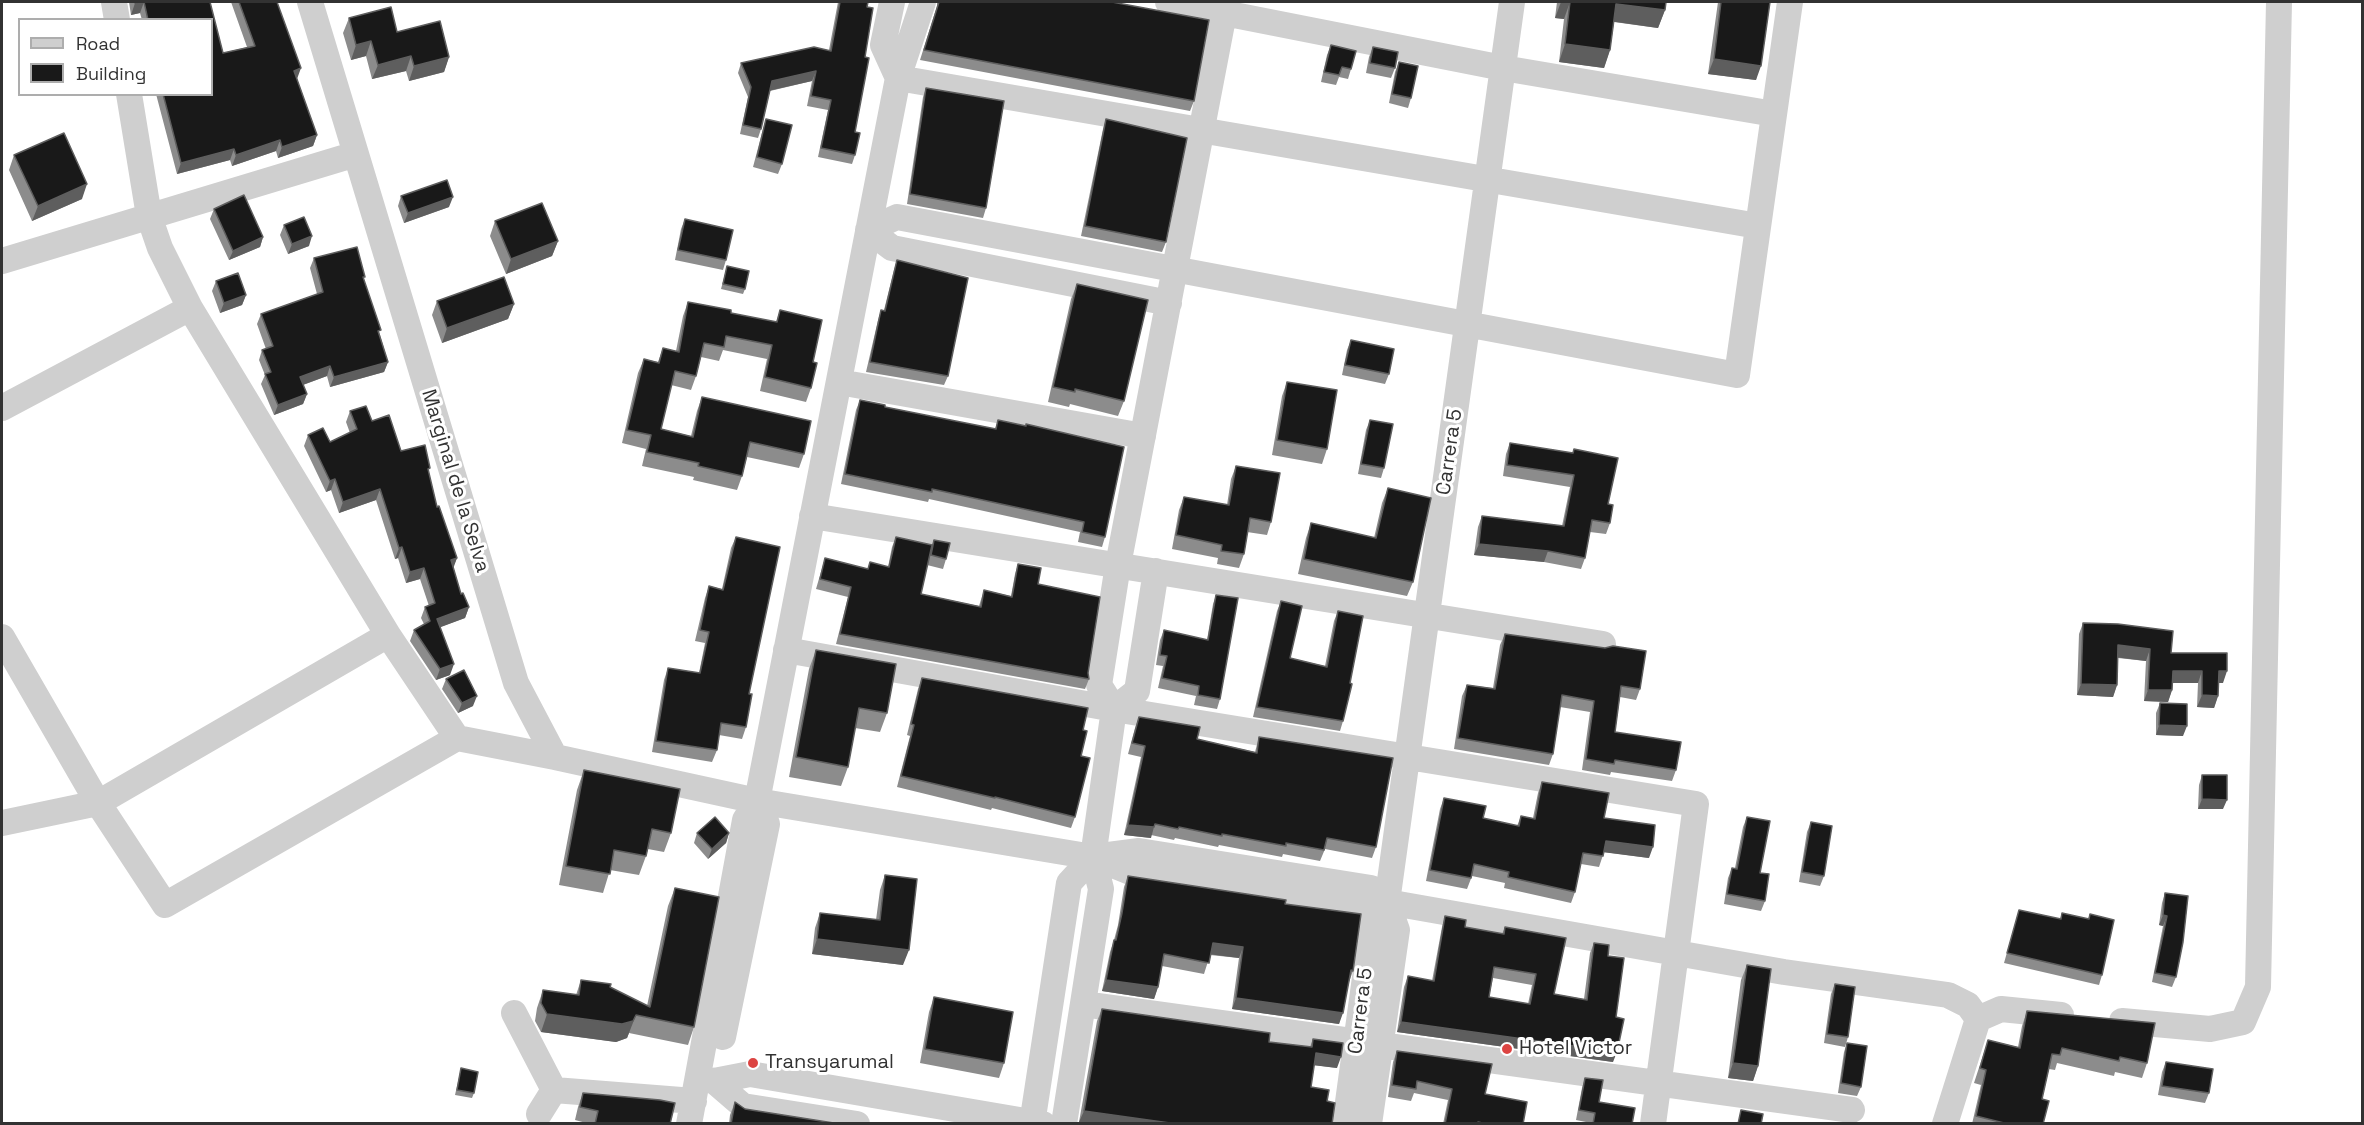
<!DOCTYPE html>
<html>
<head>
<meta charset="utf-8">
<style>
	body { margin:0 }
	#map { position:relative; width:2364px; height:1125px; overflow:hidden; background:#fff; font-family:"Space Grotesk",sans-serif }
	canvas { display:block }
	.frame { position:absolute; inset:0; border:3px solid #323232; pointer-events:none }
	.legend { position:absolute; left:18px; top:18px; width:195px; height:78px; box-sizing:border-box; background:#fff; border:2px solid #adadad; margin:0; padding:8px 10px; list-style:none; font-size:18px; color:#323232 }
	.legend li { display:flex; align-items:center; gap:12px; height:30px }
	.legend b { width:30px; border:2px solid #adadad }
</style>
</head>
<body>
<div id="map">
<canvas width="2364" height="1125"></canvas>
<div class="frame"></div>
<ul class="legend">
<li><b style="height:8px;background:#cfcfcf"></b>Road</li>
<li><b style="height:16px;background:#191919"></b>Building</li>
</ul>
</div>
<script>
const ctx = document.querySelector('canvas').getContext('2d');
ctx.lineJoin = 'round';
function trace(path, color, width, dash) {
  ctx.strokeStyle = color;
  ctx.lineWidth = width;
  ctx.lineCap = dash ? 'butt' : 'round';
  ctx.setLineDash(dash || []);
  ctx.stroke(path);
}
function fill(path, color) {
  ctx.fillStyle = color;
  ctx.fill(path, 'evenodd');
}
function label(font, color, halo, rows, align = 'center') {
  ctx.font = font + ' "Space Grotesk",sans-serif';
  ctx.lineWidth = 6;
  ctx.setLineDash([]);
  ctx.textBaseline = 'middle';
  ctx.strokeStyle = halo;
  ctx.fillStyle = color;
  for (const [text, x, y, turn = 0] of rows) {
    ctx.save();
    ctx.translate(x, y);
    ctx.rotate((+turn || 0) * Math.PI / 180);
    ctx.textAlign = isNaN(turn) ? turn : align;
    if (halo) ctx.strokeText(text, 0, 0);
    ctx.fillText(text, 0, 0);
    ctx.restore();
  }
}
trace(new Path2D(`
	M114 2 117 20
	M310 2 516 683 555 757 757 801 1093 857 1135 874 1366 910 1387 902
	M892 2 883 45 898 78 923 2
	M1168 2 1503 68 1774 114
	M129 94 149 216 160 248 190 308 388 635 457 738 555 757
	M2 261 356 154
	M1169 303 892 248 868 230 897 217 1737 375 1790 2
	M839 382 1143 436
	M2 408 190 308
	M812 516 1603 644
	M1156 571 1137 691 1114 709 1099 685 1118 565 1224 13
	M2 637 98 803 165 905 457 738
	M786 650 1114 709 1696 804 1653 1124
	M2 823 98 803 388 635
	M1083 1004 1852 1110
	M514 1013 554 1090
	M2122 1021 2210 1029 2243 1022 2258 987 2279 2
	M723 1037 767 824 757 801
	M698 1078 714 1081 750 1074 1043 1124
	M714 1081 743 1106 857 1124
	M539 1114 554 1090 694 1101
	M689 1124 745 820 757 801 898 78 1758 226
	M1032 1124 1069 883 1093 857 1139 851 1371 888 1387 902 1784 972 1948 995 1968 1005 1978 1019
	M1064 1124 1101 889 1093 857 1114 709
	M1345 1124 1372 926 1387 902 1512 2
	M1369 1124 1397 930 1387 902
	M1945 1124 1978 1019 2001 1009 2061 1015`), '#cfcfcf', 26);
fill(new Path2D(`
	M129 2H210L223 53 247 47 231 2H277L297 79 317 135 313 146 278 158 276 151 232 166 230 160 177 174 156 94H212V20H142L140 13 131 15Z
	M838 2H868L865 57 855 132V155L852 164 818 157 828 110 807 106 812 81 770 91 761 129 758 138 740 134 748 97 738 73 741 63 829 50Z
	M937 2H1112L1194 101 1190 111 920 60 937 6Z
	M1557 2H1666L1665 10 1658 28 1614 22 1610 50 1604 68 1559 62 1564 19 1555 18Z
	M1718 2H1770L1756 80 1708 74Z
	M349 18 397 32 449 57 444 72 409 81 406 71 372 79 366 56 351 60 343 33Z
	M1331 45 1351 69 1348 79 1339 77 1336 85 1321 82 1327 55Z
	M1373 47 1395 68 1391 78 1366 73 1369 57Z
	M1399 62 1411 98 1408 108 1389 103 1395 72Z
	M926 88 986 208 983 218 907 204 923 97Z
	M766 119 782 164 778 174 753 167 763 129Z
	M1106 119 1166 242 1162 252 1081 236 1103 129Z
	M14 155 82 199 32 221 9 170Z
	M401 196 449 207 404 223 398 206Z
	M214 209 263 237 260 247 229 260 210 219Z
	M685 219 726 260 723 270 675 260 681 229Z
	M495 221 558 241 552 256 506 274 490 236Z
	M284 225 309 246 288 254 280 235Z
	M314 258 364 280 388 362 384 372 330 387 327 376 303 385 307 394 303 404 274 415 261 384 265 375 259 360 262 350 266 349 257 324 261 314 317 294 310 268Z
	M897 260 948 376 944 385 866 372 878 320 881 310H884L894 270Z
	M727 266 745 289 743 294 721 289Z
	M216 281 246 295 242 305 220 313 212 291Z
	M1077 284 1124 401 1118 416 1070 404 1069 407 1048 402 1071 299Z
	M437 301 514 304 508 319 442 343 432 315Z
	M688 302 731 313 776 322 780 310 813 362 811 388 806 402 760 391 767 359 723 350 719 361 701 357 696 376 691 390 671 385 661 429 691 436 697 411 702 397 804 454 799 468 747 457 742 476 737 490 693 480 694 477 642 466 646 449 622 443 638 373 644 359 658 362 663 348 676 351 683 316Z
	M1351 340 1389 374 1385 384 1342 375 1347 350Z
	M1287 382 1327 449 1322 464 1272 455 1282 396Z
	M860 400 885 407 995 429 998 420 1105 537 1102 547 1078 542 1080 532 929 499 928 502 841 484 856 410Z
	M350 411 372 421 401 451 429 473 437 507 457 558 453 567 461 594 469 607 465 618 440 627 450 675 436 680 410 641 414 630 424 624 421 618 425 607 429 606 420 579 406 583 398 558 395 559 376 500 339 513 331 490 326 492 304 446 308 435 330 442 350 433 346 422Z
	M1370 420 1384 468 1381 478 1358 474 1366 430Z
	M1510 443 1573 453 1574 449 1608 504 1610 523 1606 534 1590 532 1585 558 1581 569 1544 562 1474 555 1478 527 1482 516 1562 526 1570 487 1503 476 1506 454Z
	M1236 466 1271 522 1267 535 1247 532 1244 554 1239 568 1217 564 1218 558 1172 549 1179 510 1184 497 1227 505 1231 479Z
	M1388 488 1413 582 1407 596 1298 574 1306 538 1311 523 1374 538 1382 503Z
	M736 537 749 694 746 727 742 739 719 735 717 750 712 762 652 752 664 680 668 668 699 673 705 643 695 641 705 598 709 586 722 589 731 548Z
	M896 537 931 548 934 540 946 559 943 569 927 565 921 594 979 606 984 590 1011 596 1015 574 1018 564 1038 584 1088 673 1089 679 1085 689 836 644 848 597 816 589 825 558 868 569 870 562 888 567 892 547Z
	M1216 595 1220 699 1217 709 1194 705 1196 696 1158 688 1163 666 1156 665 1160 640 1164 630 1207 640 1213 604Z
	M1281 601 1290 658 1325 666 1334 621 1338 611 1350 683 1343 721 1340 731 1253 717 1277 611Z
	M2083 623 2171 653 2223 683H2219L2218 696 2214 708 2197 707 2198 683H2172V690L2168 702 2144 701 2146 661 2118 658 2117 685 2113 697 2077 695 2079 634Z
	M1505 634 1640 689 1636 700 1620 697 1615 732 1676 770 1672 781 1611 772 1610 775 1582 770 1590 712 1560 707 1553 754 1549 765 1454 749 1462 696 1467 685 1493 688 1500 645Z
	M816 650 887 713 880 732 855 728 848 767 841 786 789 777 809 669Z
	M922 678 1083 730 1075 817 1071 828 992 808 991 810 897 787 910 736 907 735 918 689Z
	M446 679 473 706 458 713 442 689Z
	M2160 703 2183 736 2156 735V713Z
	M1139 717 1197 739 1255 752 1259 737 1376 847 1372 858 1325 849 1320 861 1283 854 1282 857 1219 845 1218 847 1175 838 1174 840 1151 835V838L1124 835 1141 757 1128 754 1135 728Z
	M584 770 671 833 664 852 648 849 646 856 639 875 610 870 603 893 559 885 577 790Z
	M2202 775 2223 809H2198L2199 785Z
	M1542 782 1604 818 1649 858 1604 852 1599 867 1581 864 1575 892 1571 903 1504 888 1505 883 1472 876 1467 889 1426 881 1440 809 1444 798 1483 818 1517 826 1521 816 1533 818 1538 793Z
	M1747 817 1760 873 1765 901 1761 911 1724 904 1728 878 1732 868H1735L1743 827Z
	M1811 822 1824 876 1820 886 1799 882 1807 832Z
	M697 833H729L726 843 708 859 694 843Z
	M885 875 903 965 812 954 815 928 820 913 876 920 880 890Z
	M1128 876 1285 904 1353 971 1349 982 1339 1024 1232 1009 1239 958 1210 955 1204 974 1162 966 1158 987 1154 999 1102 991 1110 952 1114 940 1118 925 1124 887Z
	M675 888 694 1027 688 1045 629 1033 627 1038 616 1042 541 1032 535 1021 537 1008 543 990 576 995 581 980 610 987 647 1006 668 906Z
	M2165 893 2176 977 2172 987 2152 982 2163 926 2159 925 2162 903Z
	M2019 910 2060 919 2062 913 2088 919 2090 914 2102 975 2099 985 2004 963Z
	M1445 916 1465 927 1502 934 1505 927 1554 994 1584 999 1590 953 1594 943 1608 956 1616 1017 1613 1062 1397 1032 1404 987 1408 976 1432 981 1442 927ZM1493 978 1532 985 1528 1004 1489 997Z
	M1747 965 1758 1066 1753 1081 1728 1078 1741 980Z
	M1835 984 1848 1037 1845 1047 1824 1043 1831 994Z
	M934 997 1004 1063 999 1078 920 1063 929 1012Z
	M1102 1009 1269 1042 1310 1047 1313 1039 1337 1068 1314 1065 1311 1087 1327 1101 1332 1124H1088L1079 1122 1097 1021Z
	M2027 1011 2147 1063 2142 1078 2115 1072 2114 1076 2057 1063 2055 1070 2049 1069 2042 1099 2043 1124H1972L1981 1085 1974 1083 1988 1040 2018 1047 2022 1026Z
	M1847 1043 1861 1087 1857 1096 1838 1093 1844 1052Z
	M1397 1051 1485 1094 1523 1124H1443L1448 1100 1414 1093 1411 1101 1388 1097 1393 1062Z
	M2166 1062 2209 1093 2205 1103 2158 1095 2162 1072Z
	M461 1068 474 1093 472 1098 455 1095Z
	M1585 1078 1599 1102 1632 1124H1591V1123L1576 1120 1582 1088Z
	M583 1093 670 1124H590L575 1120 578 1107Z
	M735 1102 745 1109 840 1124H729L730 1115Z`), '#8c8c8c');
fill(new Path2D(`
	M144 2 140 13 131 15 135 3Z
	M1561 2H1570L1564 19 1555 18Z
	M1616 4 1665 10 1658 28 1609 21Z
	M371 41 366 56 351 60 356 45Z
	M1565 44 1610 50 1604 68 1559 62Z
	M411 56 406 71 372 79 378 65Z
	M449 57 444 72 409 81 414 66Z
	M1714 59 1761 66 1756 80 1708 74Z
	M301 68 297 79 294 71Z
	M816 71 812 81 768 91 772 81Z
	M317 135 313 146 278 158 282 147Z
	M280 140 276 151 232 166 236 155Z
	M234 149 230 160 177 174 181 163Z
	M87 184 82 199 32 221 38 206Z
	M453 197 449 207 404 223 408 213Z
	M312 236 309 246 288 254 292 244Z
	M263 237 260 247 229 260 233 251Z
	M558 241 552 256 506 274 511 259Z
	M246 295 242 305 220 313 224 303Z
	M514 304 508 319 442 343 447 328Z
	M388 362 384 372 330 387 334 377Z
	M330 366 327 376 297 387 300 377Z
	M307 394 303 404 274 415 278 405Z
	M335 479 331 490 326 492 330 481Z
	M380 489 376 500 339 513 343 502Z
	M1479 544 1548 551 1544 562 1474 555Z
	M402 547 398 558 395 559 399 548Z
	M457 558 453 569 451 560Z
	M424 568 420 579 406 583 410 572Z
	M469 607 465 618 433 630 437 619Z
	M2118 645 2150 649 2146 661 2114 657Z
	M454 664 450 675 436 680 440 669Z
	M2173 671H2202L2198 683H2169Z
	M2219 671H2227L2223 683H2215Z
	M2081 684 2117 685 2113 697 2077 695Z
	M2148 690H2172L2168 702 2144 701Z
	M2202 695 2218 696 2214 708 2197 707Z
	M477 696 473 706 458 713 462 703Z
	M2159 725 2187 726 2183 736 2156 735Z
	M2202 799 2227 800 2223 809H2198Z
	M1128 825 1154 827 1151 838 1124 835Z
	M729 833 726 843 708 859 712 849Z
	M1606 841 1653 847 1649 858 1602 852Z
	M2163 915 2167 916 2163 926 2159 925Z
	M817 939 909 950 903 965 812 954Z
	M1213 943 1243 947 1239 958 1208 954Z
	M1106 980 1158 987 1154 999 1102 991Z
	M1236 998 1343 1013 1339 1024 1232 1009Z
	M547 1014 636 1015 627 1038 616 1042 541 1032Z
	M1401 1022 1617 1052 1613 1062 1397 1032Z
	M1316 1053 1341 1057 1337 1068 1312 1065Z
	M1733 1063 1758 1066 1753 1081 1728 1078Z
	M1084 1111 1177 1124H1088L1079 1122Z`), '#5e5e5e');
const building = new Path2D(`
	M135 2H210L223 53 255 46 239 2H277L301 68 294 71 317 135 282 147 280 140 236 155 234 149 181 163 163 94H212V20H148L144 2 135 3Z
	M840 2H868L867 7 873 8 865 57 869 58 855 132 860 133 855 155 821 148 831 100 811 96 816 71 772 81 761 129 743 125 751 87 741 63 814 47 831 51Z
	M939 2H1112L1209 20 1194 101 924 50Z
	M1570 2H1666L1665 10 1616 4 1610 50 1565 44Z
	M1721 2H1770L1761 66 1714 59Z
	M391 7 397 32 440 21 449 57 414 66 411 56 378 65 371 41 356 45 349 18Z
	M1331 45 1356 51 1351 69 1342 67 1339 75 1324 72Z
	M1373 47 1398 52 1395 68 1370 63Z
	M1399 62 1418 66 1411 98 1392 94Z
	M926 88 1004 101 986 208 910 194Z
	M766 119 792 125 782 164 757 157Z
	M1106 119 1187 138 1166 242 1085 226Z
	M64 133 87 184 38 206 14 155Z
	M447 180 453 197 408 213 401 196Z
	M244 195 263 237 233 251 214 209Z
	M542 203 558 241 511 259 495 221Z
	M304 217 312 236 292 244 284 225Z
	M685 219 733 230 726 260 678 250Z
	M357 247 365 277H363L381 330 378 331 388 362 334 377 330 366 300 377 307 394 278 405 265 374 271 372 262 350 273 346 261 314 323 292 314 258Z
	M897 260 968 278 948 376 870 362 881 310 885 311Z
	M727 266 749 271 745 289 723 284Z
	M238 273 246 295 224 303 216 281Z
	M504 277 514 304 447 328 437 301Z
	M1077 284 1148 300 1124 401 1075 389V392L1053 387Z
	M688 302 731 310V313L777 322 780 310 822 320 813 362 817 363 811 388 765 377 772 345 726 336 724 347 704 343 696 376 675 371 661 429 693 437 702 397 811 421 804 454 750 442 742 476 698 466 699 463 647 452 651 435 627 430 644 359 659 363 663 348 679 352Z
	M1351 340 1394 349 1389 374 1345 365Z
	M1287 382 1337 390 1327 449 1277 440Z
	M860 400 885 405V407L996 429 998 420 1026 426V424L1124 447 1105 537 1082 532 1084 522 932 489V492L845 474Z
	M366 406 372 421 389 415 401 451 425 445 430 468 428 469 437 507 439 506 457 558 451 560 461 594 463 593 469 607 437 619 454 664 440 669 414 630 430 621 425 607 435 603 424 568 410 572 402 547 399 548 380 489 343 502 335 479 330 481 308 435 323 428 330 442 357 429 350 411Z
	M1370 420 1393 424 1384 468 1361 464Z
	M1510 443 1573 453 1574 449 1618 458 1608 504 1613 505 1610 523 1592 520 1585 558 1548 551 1479 544 1482 516 1564 526 1574 475 1507 465Z
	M1236 466 1280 473 1271 522 1250 518 1244 554 1221 551 1222 545 1176 535 1184 497 1229 505Z
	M1388 488 1431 498 1413 582 1304 559 1311 523 1376 538Z
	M736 537 780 547 749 694H752L746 727 721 723 717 750 656 741 668 668 700 673 709 632 700 630 709 586 723 590Z
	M896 537 932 545 921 594 981 607 984 590 1012 597 1018 564 1041 568 1038 584 1100 597 1088 673 1089 679 840 634 851 587 820 579 825 558 868 569 870 562 889 567Z
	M934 540 950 543 946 559 931 555Z
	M1216 595 1238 598 1220 699 1198 695 1199 686 1162 678 1167 656 1160 655 1164 630 1208 640Z
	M1281 601 1302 606 1290 658 1327 667 1338 611 1363 616 1350 683 1352 684 1343 721 1257 707Z
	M2083 623 2118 624 2173 631 2171 653H2227V671H2219L2218 696 2202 695V671H2173L2172 690H2148L2150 649 2118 645 2117 685 2081 684Z
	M1505 634 1605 648 1613 646 1646 651 1640 689 1621 686 1615 732 1681 742 1676 770 1615 760 1614 764 1586 759 1594 701 1562 695 1553 754 1458 738 1467 685 1495 689Z
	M816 650 896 664 887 713 859 708 848 767 796 757Z
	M464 670 477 696 462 703 446 679Z
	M922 678 1088 708 1083 730 1087 731 1081 756 1090 758 1075 817 995 797V798L901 776 914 725 911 724Z
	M2160 703 2187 704V726L2159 725Z
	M1139 717 1200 727 1197 739 1257 753 1259 737 1393 758 1376 847 1327 838 1324 850 1286 843V846L1222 834V836L1179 827 1178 829 1155 824 1154 827 1128 825 1145 746 1132 743Z
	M584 770 680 789 671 833 652 829 646 856 614 850 610 874 566 866Z
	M2202 775H2227V800L2202 799Z
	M1542 782 1609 793 1604 818 1655 825 1653 847 1606 841 1603 856 1583 853 1575 892 1508 877 1509 872 1474 864 1471 878 1430 870 1444 798 1486 806 1483 818 1519 826 1521 816 1535 819Z
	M715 817 729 833 712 849 697 833Z
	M1747 817 1770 821 1760 873 1769 874 1765 901 1727 894 1732 868 1737 869Z
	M1811 822 1832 826 1824 876 1802 872Z
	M885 875 917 879 909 950 817 939 820 913 880 920Z
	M1128 876 1286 900 1285 904 1361 914 1353 971 1351 970 1343 1013 1236 998 1243 947 1213 943 1209 963 1164 954 1158 987 1106 980 1114 940H1116L1122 913Z
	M675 888 719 897 694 1027 636 1015 633 1021 622 1024 547 1014 541 1003 543 990 579 995 581 980 611 984 610 987 650 1007Z
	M2165 893 2188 896 2183 942 2176 977 2155 973 2167 916 2163 915Z
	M2019 910 2061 919 2062 913 2089 919 2090 914 2114 920 2102 975 2007 953Z
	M1445 916 1466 920 1465 927 1504 934 1505 927 1566 938 1554 994 1587 1000 1594 943 1609 945 1608 956 1624 958 1616 1017 1624 1019 1617 1052 1401 1022 1408 976 1434 981ZM1494 967 1536 974 1530 1004 1489 997Z
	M1747 965 1771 969 1758 1066 1733 1063Z
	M1835 984 1855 987 1848 1037 1827 1034Z
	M934 997 1013 1012 1004 1063 925 1049Z
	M1102 1009 1270 1033 1269 1042 1312 1047 1313 1039 1343 1043 1341 1057 1316 1053 1311 1087 1329 1090 1327 1101 1335 1103 1332 1124H1177L1084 1111Z
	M2027 1011 2155 1023 2147 1063 2120 1057 2119 1061 2062 1048 2060 1055 2052 1054 2042 1099 2049 1101 2043 1124H2008L1976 1116 1986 1070 1980 1068 1988 1040 2020 1048Z
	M1847 1043 1867 1046 1861 1087 1841 1083Z
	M1397 1051 1492 1064 1485 1094 1527 1102 1523 1124H1487L1478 1122V1124H1445L1452 1089 1417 1081 1416 1089 1392 1085Z
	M2166 1062 2213 1069 2209 1093 2162 1086Z
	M461 1068 478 1072 474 1093 457 1090Z
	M1585 1078 1603 1080 1599 1102 1635 1108 1632 1124H1593L1595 1113 1579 1110Z
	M583 1093 660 1100 675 1103 670 1124H595L598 1111 580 1107Z
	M735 1102 745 1109 840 1124H731Z
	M1741 1110 1763 1114 1761 1124H1738Z`);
fill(building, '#191919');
trace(building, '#5e5e5e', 1.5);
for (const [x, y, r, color] of [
	[1507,1049,6,"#dc4442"],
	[753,1063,6,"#dc4442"]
]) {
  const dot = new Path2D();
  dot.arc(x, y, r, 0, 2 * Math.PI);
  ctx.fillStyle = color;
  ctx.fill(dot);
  trace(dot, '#fff', 2);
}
label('20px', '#323232', '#fff', [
	["Carrera 5",1450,452,-82],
	["Marginal de la Selva",455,481,73],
	["Carrera 5",1361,1011,-83]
]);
label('20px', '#323232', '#fff', [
	["Hotel Victor",1519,1049],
	["Transyarumal",765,1063]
], 'left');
</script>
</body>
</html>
